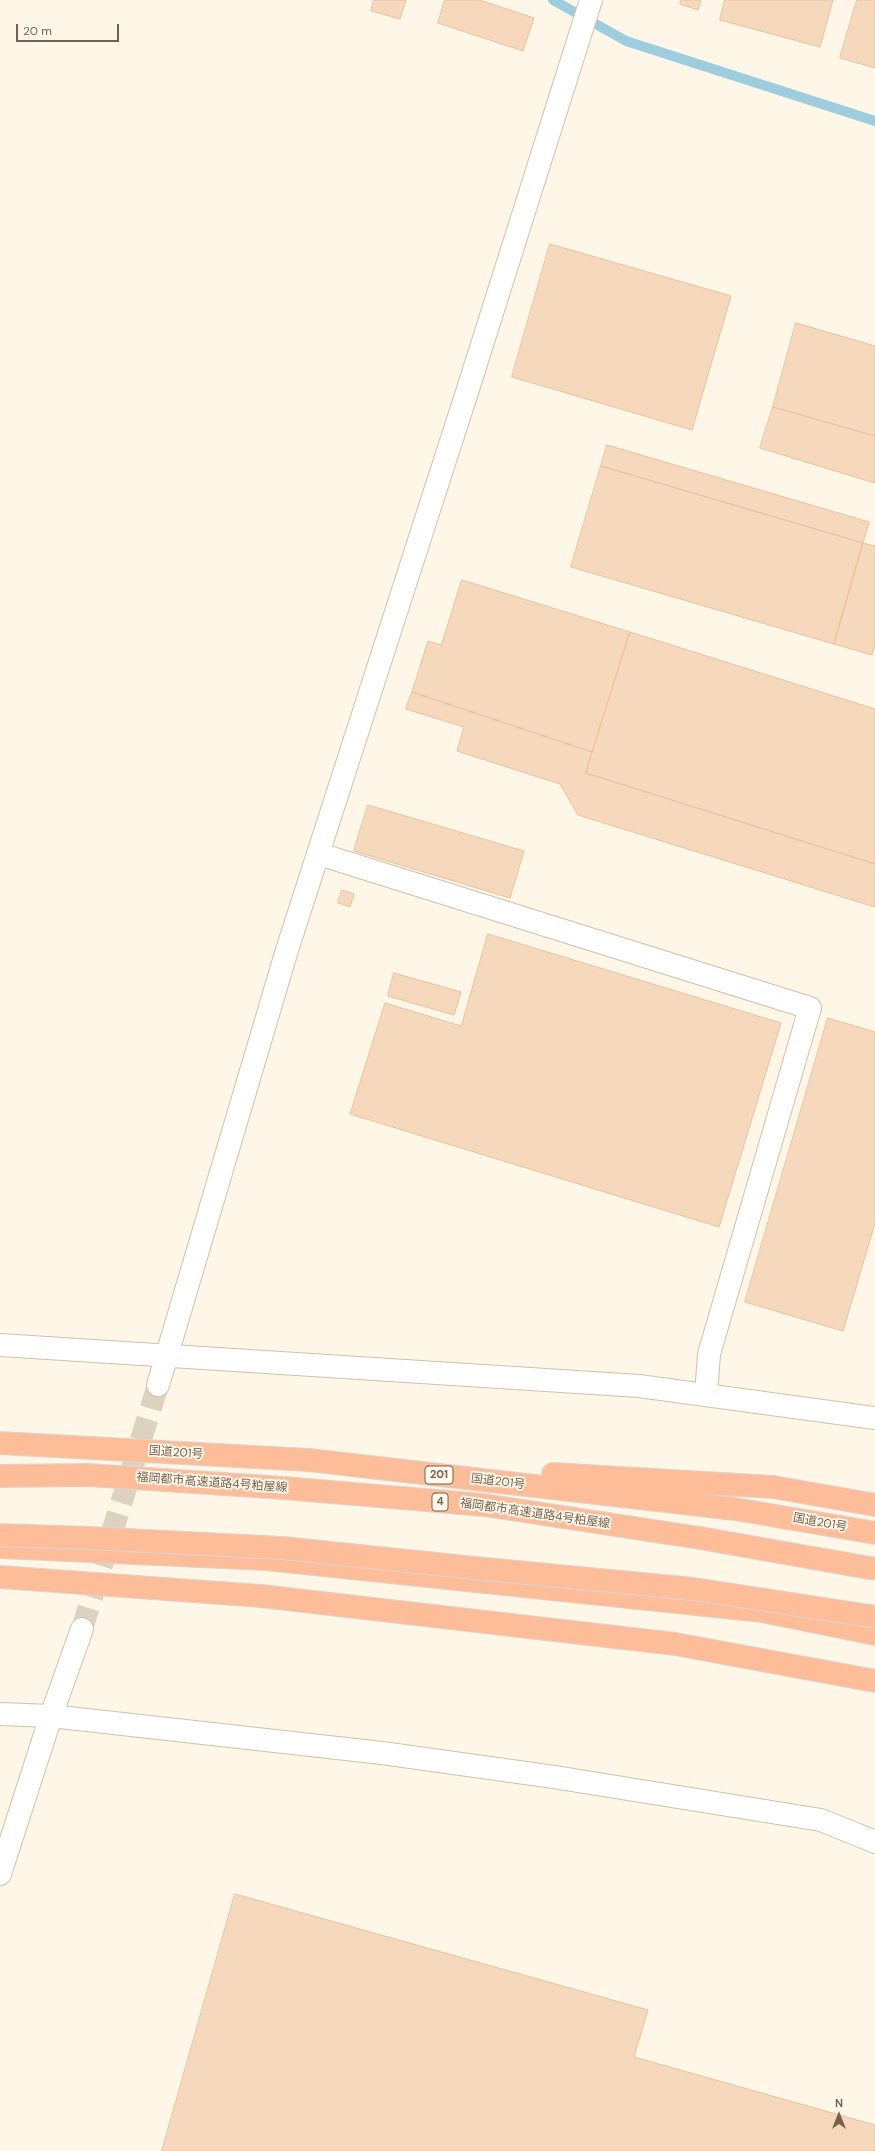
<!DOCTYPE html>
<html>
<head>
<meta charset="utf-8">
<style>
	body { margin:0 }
	#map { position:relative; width:875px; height:2151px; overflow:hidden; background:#fef7e7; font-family:"DM Sans",sans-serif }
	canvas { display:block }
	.north { position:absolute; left:819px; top:2095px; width:40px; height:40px; -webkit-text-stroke:3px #fffaef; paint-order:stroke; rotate:0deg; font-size:11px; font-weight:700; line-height:16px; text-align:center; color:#7b5f48 }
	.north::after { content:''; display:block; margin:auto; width:14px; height:18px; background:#7b5f48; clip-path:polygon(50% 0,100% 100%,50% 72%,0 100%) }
	.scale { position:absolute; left:16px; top:24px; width:103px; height:18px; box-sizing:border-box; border:2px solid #7b5f48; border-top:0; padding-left:5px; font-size:12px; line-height:14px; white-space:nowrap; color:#7b5f48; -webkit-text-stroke:3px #fffaef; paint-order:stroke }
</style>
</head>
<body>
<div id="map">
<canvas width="875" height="2151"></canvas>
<div class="north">N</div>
<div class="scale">20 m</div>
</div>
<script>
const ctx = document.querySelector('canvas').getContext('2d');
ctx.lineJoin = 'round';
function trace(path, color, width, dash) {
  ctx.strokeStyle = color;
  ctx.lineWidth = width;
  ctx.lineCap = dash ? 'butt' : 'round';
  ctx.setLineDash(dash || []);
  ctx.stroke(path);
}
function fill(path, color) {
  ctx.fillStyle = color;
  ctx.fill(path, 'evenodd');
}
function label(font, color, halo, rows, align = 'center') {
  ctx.font = font + ' "DM Sans","Noto Sans JP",sans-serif';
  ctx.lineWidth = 3.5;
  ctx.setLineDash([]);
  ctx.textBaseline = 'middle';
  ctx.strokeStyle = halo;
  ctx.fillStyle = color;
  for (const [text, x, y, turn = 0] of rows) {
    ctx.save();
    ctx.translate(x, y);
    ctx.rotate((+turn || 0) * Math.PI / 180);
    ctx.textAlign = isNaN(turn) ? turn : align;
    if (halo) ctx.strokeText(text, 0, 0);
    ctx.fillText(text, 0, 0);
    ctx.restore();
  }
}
trace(new Path2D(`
	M553 0 626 41 875 121`), '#9ecddd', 10);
const building = new Path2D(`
	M374 0H406L400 19 371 11Z
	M445 0H479L534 18 523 51 438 23Z
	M681 0H701L698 10 680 4Z
	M725 0H833L820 47 720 20Z
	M857 0H875V68L840 58Z
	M550 244 731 296 692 430 512 377Z
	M796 323 875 346V436L773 407Z
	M773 407 875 436V483L760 448Z
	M607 445 869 522 863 543 601 466Z
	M601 466 863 543 834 644 571 567Z
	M863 543 875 546V645L872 655 834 644Z
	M462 580 630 632 592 752 412 692 428 641 441 645Z
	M630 632 875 709V864L586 773Z
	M412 692 592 752 586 773 875 864V907L578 815 560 784 457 751 464 727 406 709Z
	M368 805 524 851 510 898 354 851Z
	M342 890 354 894 350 907 338 903Z
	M488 934 781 1023 719 1227 350 1114 385 1003 461 1026Z
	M394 973 461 992 454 1015 388 996Z
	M828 1018 875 1032V1223L843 1331 745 1302Z
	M235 1894 648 2010 634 2057 875 2125V2151H162Z`);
fill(building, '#f6d9bc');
trace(building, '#eac19b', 1);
trace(new Path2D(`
	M82 1629 158 1385`), '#ddd1bf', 22, [22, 11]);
const minor = new Path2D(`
	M319 854 810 1008 709 1354 706 1395
	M0 1345 639 1386 875 1418
	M158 1385 287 950 468 389 591 0
	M0 1714 51 1716 382 1753 554 1777 821 1820 875 1842
	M0 1874 51 1716 82 1629`);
const highway = new Path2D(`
	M0 1443 309 1460 735 1509 875 1533
	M553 1474 773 1487 875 1505
	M0 1547 266 1559 762 1611 875 1634
	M0 1577 261 1596 675 1644 875 1681`);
trace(minor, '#d2c0ab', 24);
trace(highway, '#ddd5cf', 24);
trace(minor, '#fff', 22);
trace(highway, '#fdbd99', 22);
const highwayBridge = new Path2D(`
	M0 1476 88 1475 284 1488 484 1505 700 1538 875 1569
	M0 1535 89 1538 283 1548 475 1568 694 1589 875 1617`);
trace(highwayBridge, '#ddd5cf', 24, []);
trace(highwayBridge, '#fdbd99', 22);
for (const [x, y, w] of [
	[439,1475,28],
	[440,1502,16]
]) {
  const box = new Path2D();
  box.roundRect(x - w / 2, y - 9, w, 18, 3);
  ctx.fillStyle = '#fffaef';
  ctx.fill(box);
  trace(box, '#7b5f48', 1);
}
label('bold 11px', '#7b5f48', null, [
	["201",439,1475],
	["4",440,1502]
]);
label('12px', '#7b5f48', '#fffaef', [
	["国道201号",176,1453,4],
	["国道201号",498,1482,7],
	["福岡都市高速道路4号粕屋線",212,1483,4],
	["福岡都市高速道路4号粕屋線",535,1514,8],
	["国道201号",820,1523,10]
]);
</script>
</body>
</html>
